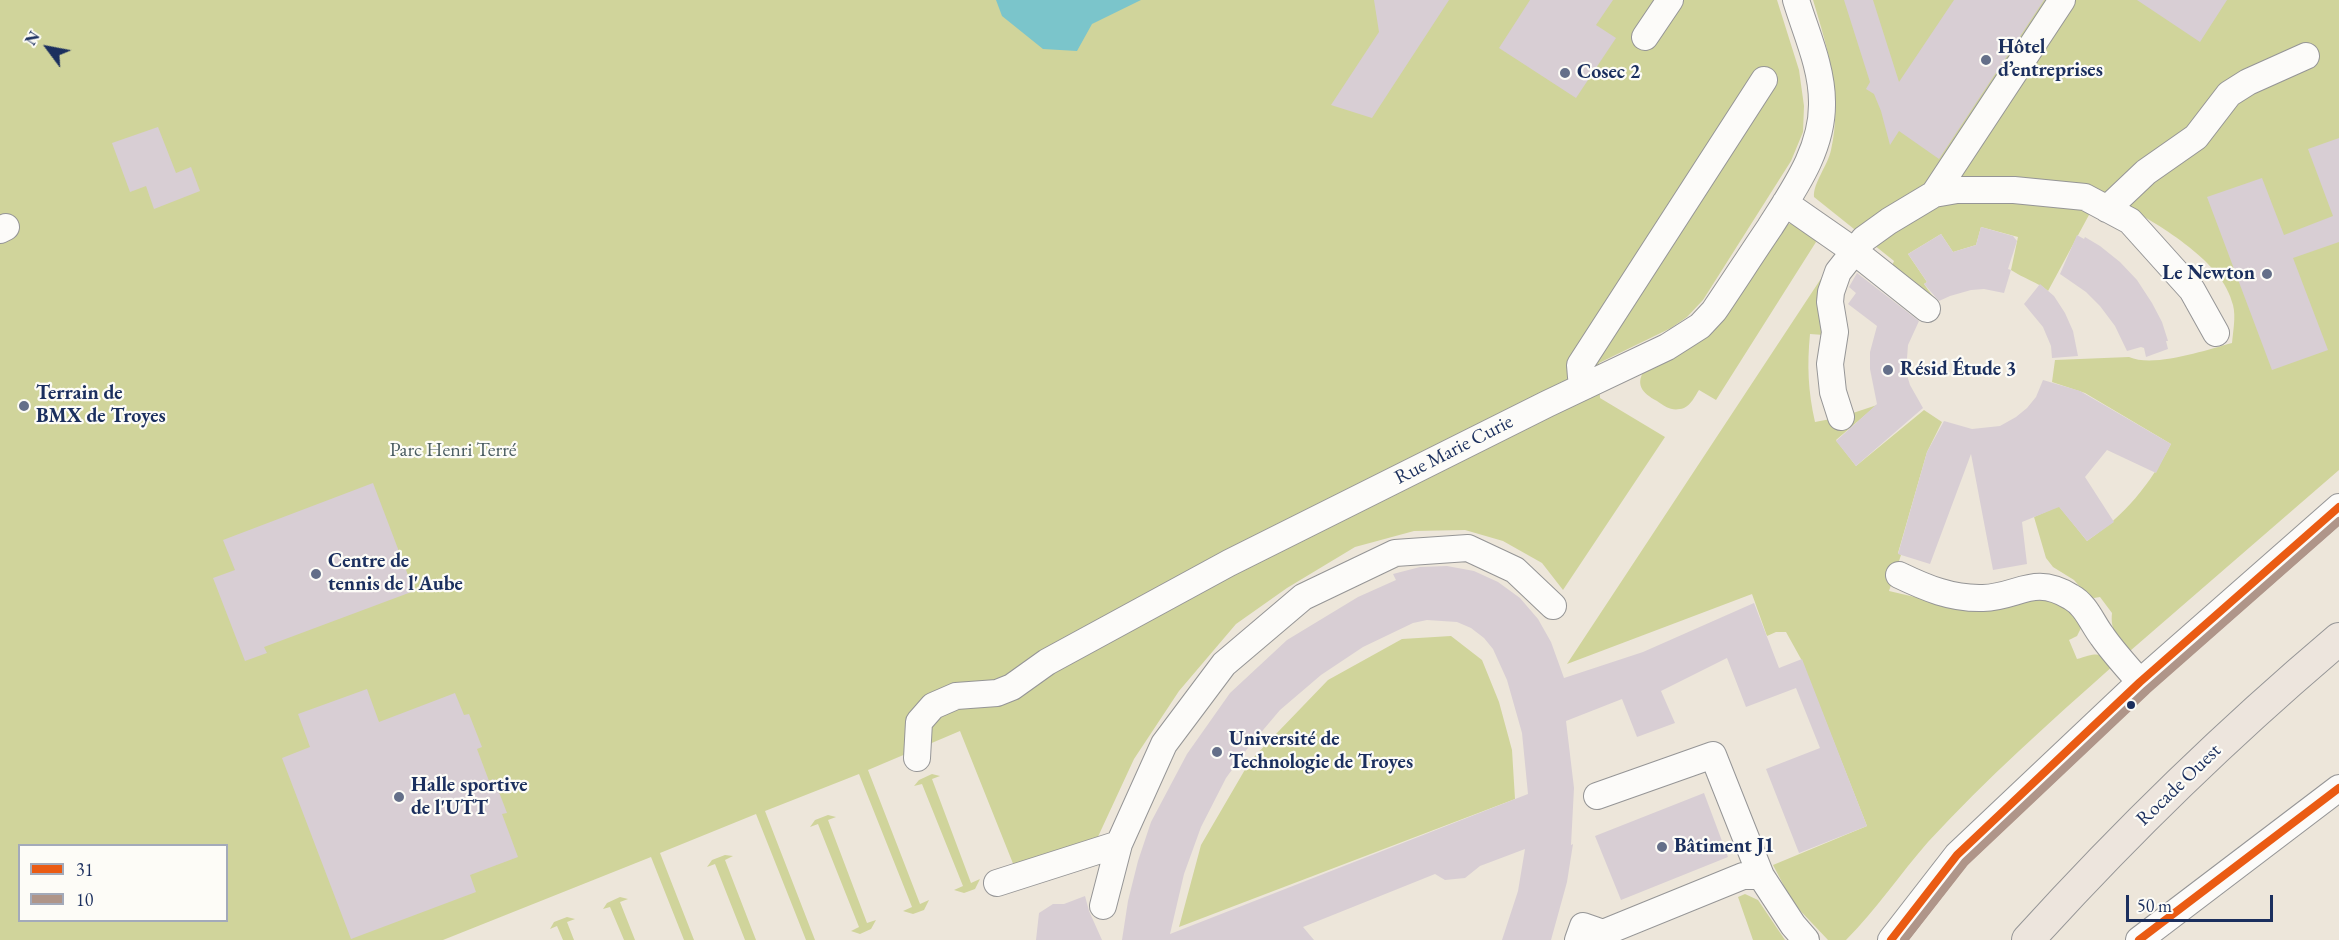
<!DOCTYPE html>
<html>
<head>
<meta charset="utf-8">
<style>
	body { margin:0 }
	#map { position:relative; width:2339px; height:940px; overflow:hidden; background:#ede6da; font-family:"EB Garamond",serif }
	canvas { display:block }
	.legend { position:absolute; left:18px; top:844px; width:210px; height:78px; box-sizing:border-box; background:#fdfcf7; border:2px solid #a3aaba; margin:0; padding:8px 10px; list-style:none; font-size:18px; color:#1b2f5e }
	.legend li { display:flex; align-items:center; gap:12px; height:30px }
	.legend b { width:30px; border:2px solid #a3aaba }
	.north { position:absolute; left:18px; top:18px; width:60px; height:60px; -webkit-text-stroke:4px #fdfcf7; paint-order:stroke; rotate:302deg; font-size:16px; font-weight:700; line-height:24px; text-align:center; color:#1b2f5e }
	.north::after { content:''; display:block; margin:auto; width:21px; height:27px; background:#1b2f5e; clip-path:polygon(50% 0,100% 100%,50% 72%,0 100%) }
	.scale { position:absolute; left:2126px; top:895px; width:147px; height:27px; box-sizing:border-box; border:3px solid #1b2f5e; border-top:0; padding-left:8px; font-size:18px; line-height:21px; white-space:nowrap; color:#1b2f5e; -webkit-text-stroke:4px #fdfcf7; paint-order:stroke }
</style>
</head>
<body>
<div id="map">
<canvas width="2339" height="940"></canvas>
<ul class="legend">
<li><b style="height:8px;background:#ea5b13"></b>31</li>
<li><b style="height:8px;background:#af9589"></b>10</li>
</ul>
<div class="north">N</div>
<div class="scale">50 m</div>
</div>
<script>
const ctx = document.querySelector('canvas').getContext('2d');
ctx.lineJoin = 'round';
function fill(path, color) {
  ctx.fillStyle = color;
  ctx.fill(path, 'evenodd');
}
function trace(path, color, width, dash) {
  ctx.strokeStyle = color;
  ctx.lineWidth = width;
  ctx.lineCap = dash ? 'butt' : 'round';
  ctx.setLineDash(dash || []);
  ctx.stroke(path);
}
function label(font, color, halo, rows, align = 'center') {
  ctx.font = font + ' "EB Garamond",serif';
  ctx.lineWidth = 4.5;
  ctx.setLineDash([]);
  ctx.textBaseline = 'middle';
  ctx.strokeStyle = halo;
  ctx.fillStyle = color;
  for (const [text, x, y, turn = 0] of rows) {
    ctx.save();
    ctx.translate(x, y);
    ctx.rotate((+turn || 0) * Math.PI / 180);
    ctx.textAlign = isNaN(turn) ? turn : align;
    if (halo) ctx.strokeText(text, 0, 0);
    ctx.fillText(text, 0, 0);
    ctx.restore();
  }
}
fill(new Path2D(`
	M0 0H1777L1799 70 1804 106 1803 132 1791 161 1703 300 1687 317 1671 328 1599 363 1600 398 1665 437 1563 590 1542 563 1503 541 1465 530 1414 531 1355 547 1287 588 1236 624 1179 691 1134 759 1096 841 1016 871 960 731 868 770 920 904 929 900 924 910 913 914 903 911 912 907 859 774 765 811 815 940H806L756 814 660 853 694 940H684L651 857 443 940H0ZM20 846H226V920H20Z
	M1813 0H2339V470L2130 651C2118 639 2110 631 2112 613L2100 597 2094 598 2087 595 2074 580 2053 567 2046 558 2034 517 2059 506 2087 541C2125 515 2150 485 2171 444L2085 393 2052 382 2055 360 2129 357C2154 368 2206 350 2232 343 2233 331 2236 317 2233 305 2223 261 2161 227 2125 205L2090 213 2048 291C2037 282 2023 278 2011 270L2018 237 1981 227 1976 245 1953 252 1941 234 1908 254 1927 282 1924 284 1937 302 1891 268 1894 261 1814 197C1813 183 1828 165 1831 150 1843 99 1828 49 1813 0Z
	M1796 222 1812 232 1816 242 1716 400 1699 390C1695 396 1691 405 1684 408 1672 412 1666 407 1657 401 1642 393 1634 384 1646 368L1785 225Z
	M1828 268 1818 294 1824 335 1810 334C1807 365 1808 391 1815 422L1841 417 1877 405 1836 440 1856 466 1924 410 1942 422 1927 452 1898 553 1901 555 1889 591 1932 601 2023 602 2043 599 2058 600 2079 617 2081 628 2077 636 2069 640 2077 659C2095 654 2100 650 2114 665 2050 722 1986 779 1928 842 1900 874 1876 910 1846 940H1828L1793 903 1773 865 1867 826 1801 659 1786 632H1776L1767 636 1752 594 1567 664Z
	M1451 636 1482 660 1499 702 1512 750 1515 799 1179 927 1201 845 1250 761 1328 680 1402 639Z
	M932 774 940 776 932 779 971 883 980 879 975 889 964 893 954 890 963 886 922 784 914 786 919 780Z
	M828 815 836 817 828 820 867 923 876 920 871 929 860 934 851 931 859 927 818 824 810 827 815 820Z
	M725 855 733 856 725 860 756 940H745L715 864 707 867 712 860Z
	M1745 894 1758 900 1785 940H1753L1738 897Z
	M620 897 628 899 620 902 635 940H624L610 907 603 909 607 903Z
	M567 917 575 919 567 922 574 940H563L557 926 550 929 554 922Z`), '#d0d49b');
fill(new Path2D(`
	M996 0H1141L1092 24 1077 51 1043 49 1002 16Z`), '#7bc5cb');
fill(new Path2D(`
	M1374 0H1449L1372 118 1331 105 1379 32Z
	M1530 0H1613L1596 25 1616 38 1576 98 1499 48Z
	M1844 0H1873L1899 82 1954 0H2044L1939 159 1899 131 1890 145 1881 111 1874 94 1866 89 1870 82Z
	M2137 0H2227L2200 42Z
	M158 127 176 173 191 167 200 191 154 209 146 186 130 192 112 143Z
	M2339 138V242L2293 258 2328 350 2272 370 2207 197 2262 178 2284 235 2333 216 2308 149Z
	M1981 227 2013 236 2017 241 2008 269 2011 270 2004 293 1984 289 1971 290 1950 296 1939 301 1924 284 1927 282 1908 254 1941 234 1953 252 1976 245Z
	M2077 235 2084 239 2085 237 2100 246 2120 262 2137 280 2152 303 2162 322 2168 341H2166L2168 349 2146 357 2144 348 2141 347 2127 351 2115 326 2100 306 2086 292 2060 274Z
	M1857 273 1919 321 1908 345 1906 372 1910 385 1923 408 1856 466 1836 441 1877 404 1870 369V352L1877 326 1848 304 1856 293 1849 287Z
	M2040 284 2054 296 2065 313 2073 331 2078 356 2052 358 2051 346 2043 327 2024 304Z
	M2043 380 2080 391 2171 444 2156 473 2107 450 2085 477 2114 522 2087 541 2059 507 2022 522 2027 564 1993 570 1971 454 1930 564 1898 554 1927 452 1944 421 1972 429 2000 426 2016 417 2027 408 2036 397Z
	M373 483 414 591 264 647 267 653 245 661 213 578 235 570 223 540Z
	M1447 566 1474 571 1498 582 1520 598 1538 619 1551 642 1564 678 1643 652 1754 603 1779 668 1802 659 1867 826 1799 853 1766 769 1820 748 1796 688 1746 707 1727 658 1661 691 1675 723 1637 737 1622 699 1566 721 1574 788 1571 845 1573 844 1567 882 1551 940H1502L1518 891 1525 849 1480 866 1465 878 1445 880 1435 874 1303 927 1314 940H1122L1128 901 1138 861 1151 822 1187 754 1230 693 1287 640 1358 597 1396 580 1393 574 1420 567ZM1427 620 1457 622 1471 628 1484 638 1493 649 1507 680 1522 733 1528 794 1170 934 1184 874 1201 827 1226 778 1247 749 1280 710 1321 675 1363 647 1413 623Z
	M367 689 379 722 455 693 464 715 469 714 482 747 477 749 489 781 494 779 507 813 502 814 518 857 470 875 476 892 351 939 282 758 310 747 298 714Z
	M1704 793 1728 857 1621 900 1595 836Z
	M1085 896 1089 911 1102 940H1036L1039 913 1053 904H1064Z`), '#d8ced4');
const minor = new Path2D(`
	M1645 37 1670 0
	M1934 194 2062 0
	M1785 203 1854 251 1927 309
	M2107 209 2146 172 2196 137 2229 94 2248 82 2306 56
	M0 230 6 227
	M1585 386 1581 377 1580 365 1764 80
	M1841 417 1833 392 1830 364 1835 332 1830 302 1831 292 1838 272 1864 239 1889 221 1934 194 1957 190H2014L2085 197 2130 221 2192 290 2216 333
	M1899 575C1926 588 1952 599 1983 598 2019 597 2033 574 2071 597 2086 605 2092 623 2102 636 2113 652 2127 667 2140 682
	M917 758 919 722 933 706 956 696 997 693 1012 687 1047 662 1229 563 1547 404 1667 347 1700 326 1714 311C1733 283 1751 255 1770 227 1794 189 1823 149 1822 102 1822 67 1806 33 1796 0
	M1597 796 1713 755 1761 876 1793 925 1806 940
	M997 883 1119 844
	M1103 906 1119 844 1164 744 1224 664 1303 597 1395 553 1468 548 1515 570 1553 606
	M1578 940 1583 926 1603 933 1743 876H1761
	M1891 940 1957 855 2140 682 2339 507
	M2139 940 2339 788`);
const major = new Path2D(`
	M2028 940C2125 833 2229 732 2339 639`);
trace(minor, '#959596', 28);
trace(major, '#959596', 34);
trace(minor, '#fcfbf9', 26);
trace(major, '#ede5dd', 32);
trace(new Path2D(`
	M1891 940 1957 855 2140 682 2339 507
	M2139 940 2339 788`), '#ea5b13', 8);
trace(new Path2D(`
	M1904 940 1965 862 2147 690 2339 521`), '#af9589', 8);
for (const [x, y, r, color] of [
	[1986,60,6,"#646f89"],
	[1565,73,6,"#646f89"],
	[2267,274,6,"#646f89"],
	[1888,370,6,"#646f89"],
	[24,406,6,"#646f89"],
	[316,574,6,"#646f89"],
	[2131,705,5,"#1b2f5e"],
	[1217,752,6,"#646f89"],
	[399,797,6,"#646f89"],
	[1662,847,6,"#646f89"]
]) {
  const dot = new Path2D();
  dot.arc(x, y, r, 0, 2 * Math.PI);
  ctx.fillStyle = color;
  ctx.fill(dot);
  trace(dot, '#fdfcf7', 2);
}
label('bold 20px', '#1b2f5e', '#fdfcf7', [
	["Hôtel",1998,48],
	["d’entreprises",1998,71],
	["Cosec 2",1577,73],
	["Le Newton",2255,274,"right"],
	["Résid Étude 3",1900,370],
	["Terrain de",36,394],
	["BMX de Troyes",36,417],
	["Centre de",328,562],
	["tennis de l'Aube",328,585],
	["Université de",1229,740],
	["Technologie de Troyes",1229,763],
	["Halle sportive",411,786],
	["de l'UTT",411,809],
	["Bâtiment J1",1674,847]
], 'left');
label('20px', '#1b2f5e', '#fdfcf7', [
	["Rue Marie Curie",1454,450,-27],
	["Rocade Ouest",2179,785,-44]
]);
label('20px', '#4a5c61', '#fdfcf7', [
	["Parc Henri Terré",453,451]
]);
</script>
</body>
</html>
